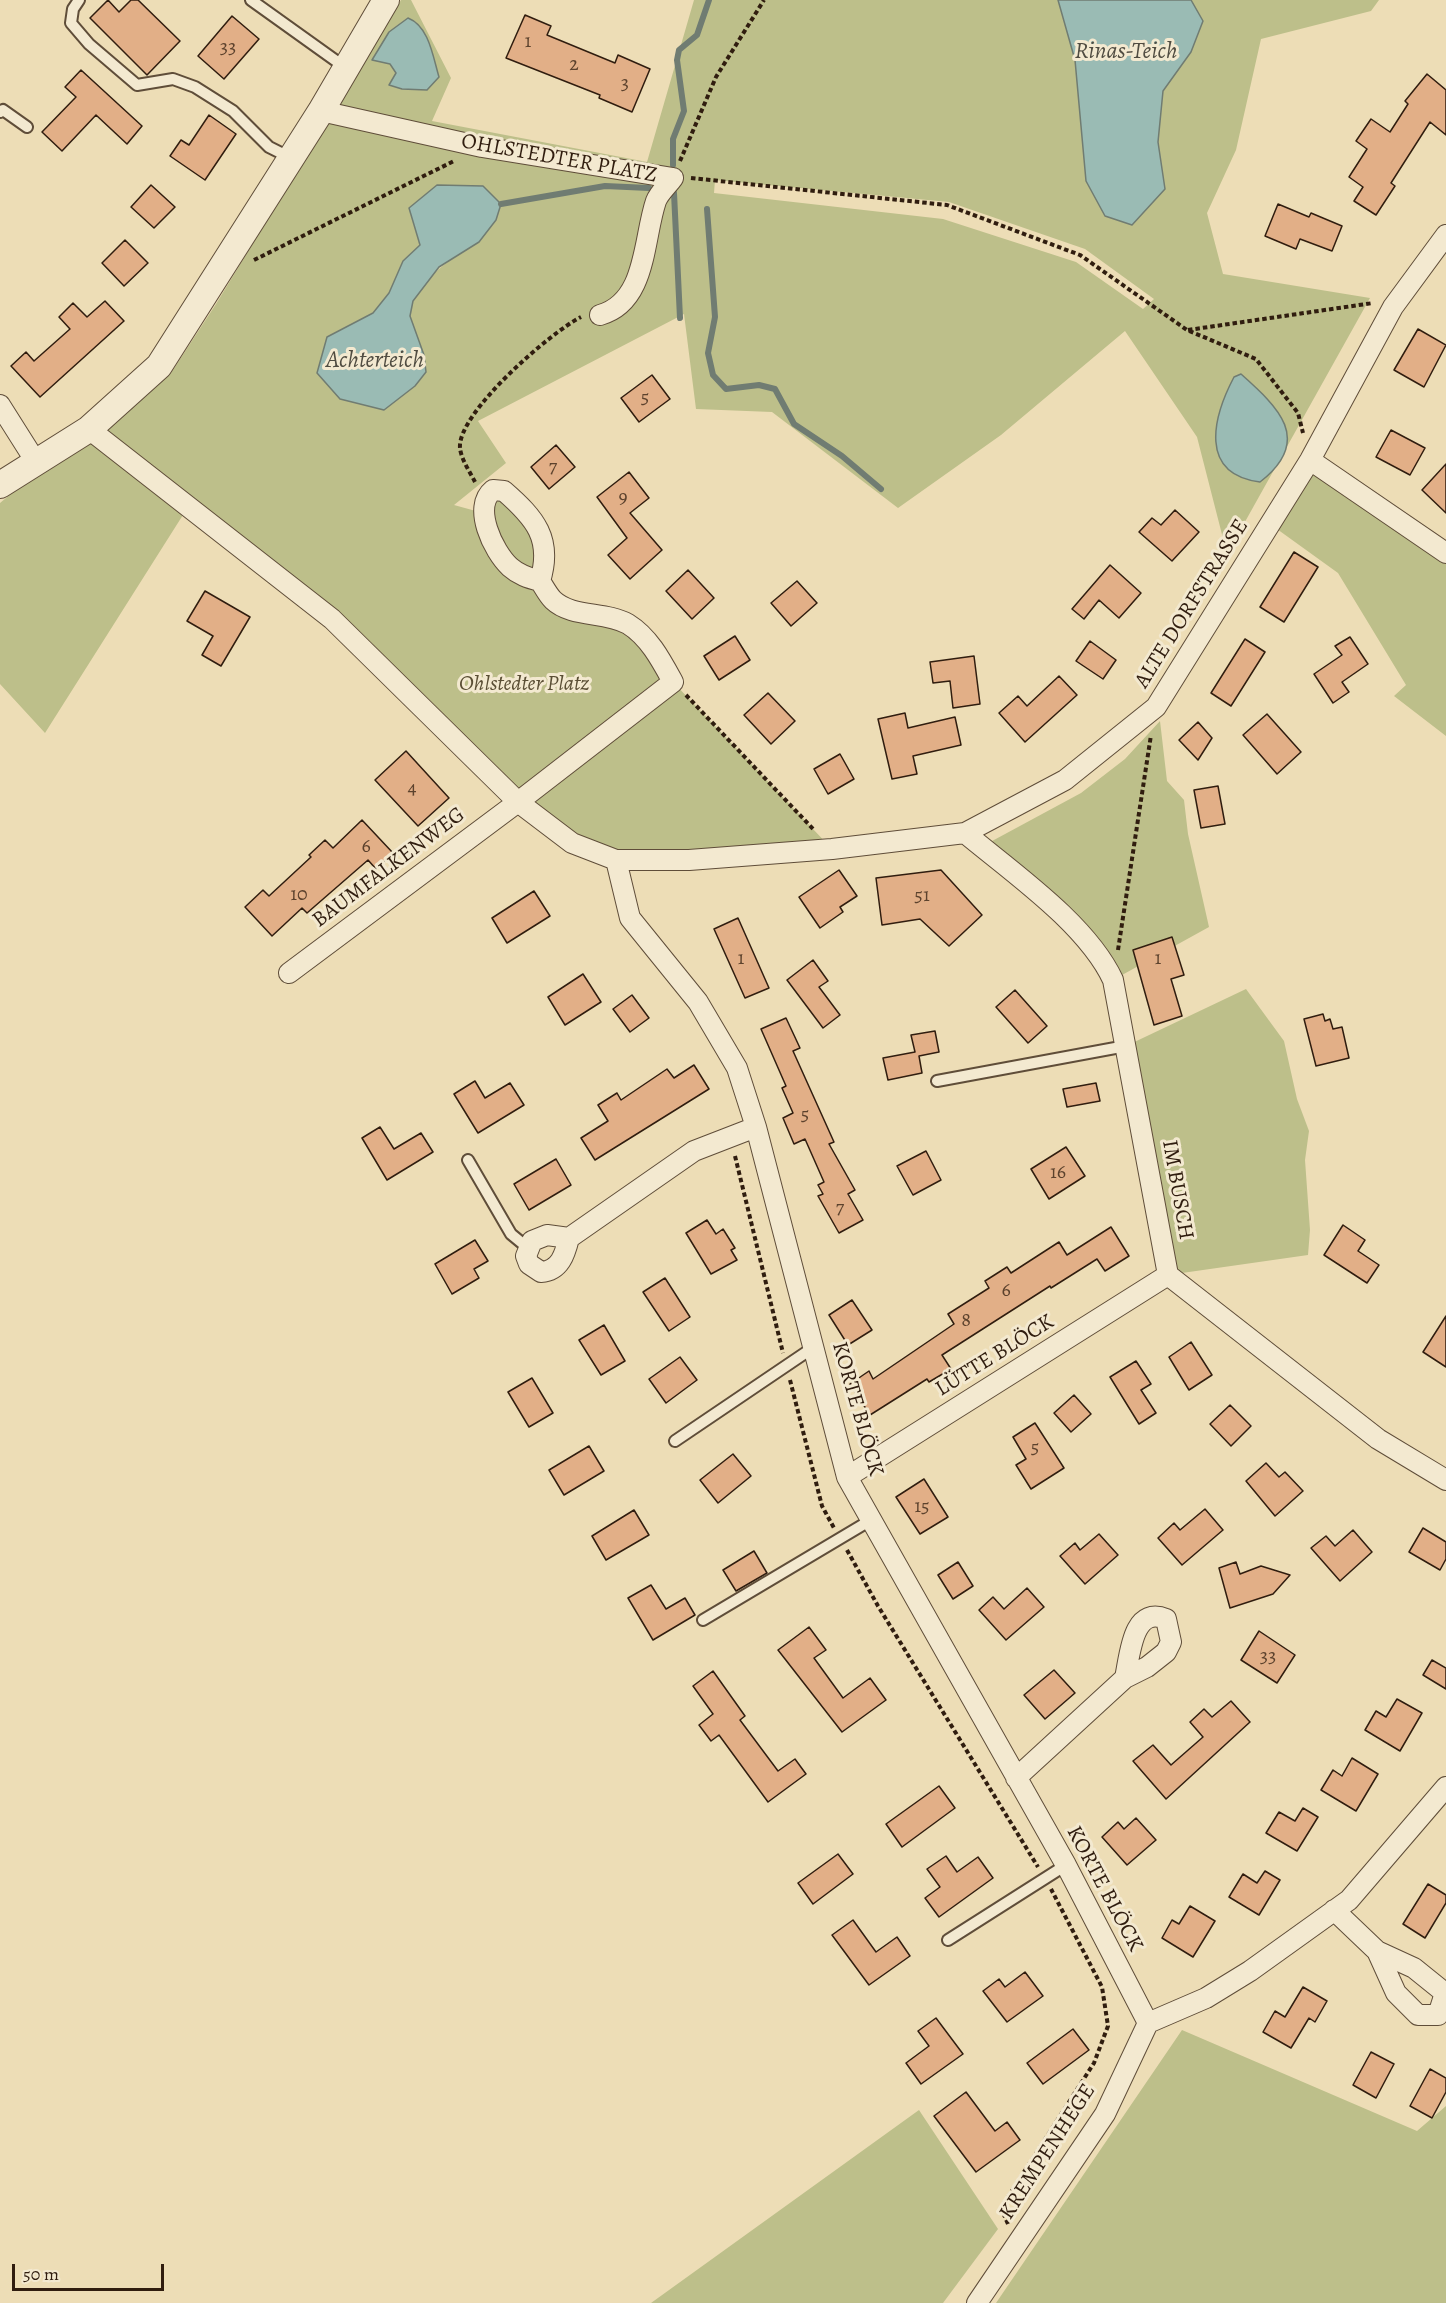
<!DOCTYPE html>
<html>
<head>
<meta charset="utf-8">
<style>
	body { margin:0 }
	#map { position:relative; width:1446px; height:2303px; overflow:hidden; background:#edddb6; font-family:Alegreya,serif }
	canvas { display:block }
	.scale { position:absolute; left:12px; top:2264px; width:152px; height:27px; box-sizing:border-box; border:3px solid #301d0f; border-top:0; padding-left:8px; font-size:18px; line-height:21px; white-space:nowrap; color:#301d0f; -webkit-text-stroke:4px #f3e9d0; paint-order:stroke }
</style>
</head>
<body>
<div id="map">
<canvas width="1446" height="2303"></canvas>
<div class="scale">50 m</div>
</div>
<script>
const ctx = document.querySelector('canvas').getContext('2d');
ctx.lineJoin = 'round';
function fill(path, color) {
  ctx.fillStyle = color;
  ctx.fill(path, 'evenodd');
}
function trace(path, color, width, dash) {
  ctx.strokeStyle = color;
  ctx.lineWidth = width;
  ctx.lineCap = dash ? 'butt' : 'round';
  ctx.setLineDash(dash || []);
  ctx.stroke(path);
}
function label(font, color, halo, rows, align = 'center') {
  ctx.font = font + ' Alegreya,serif';
  ctx.lineWidth = 6;
  ctx.setLineDash([]);
  ctx.textBaseline = 'middle';
  ctx.strokeStyle = halo;
  ctx.fillStyle = color;
  for (const [text, x, y, turn = 0] of rows) {
    ctx.save();
    ctx.translate(x, y);
    ctx.rotate((+turn || 0) * Math.PI / 180);
    ctx.textAlign = isNaN(turn) ? turn : align;
    if (halo) ctx.strokeText(text, 0, 0);
    ctx.fillText(text, 0, 0);
    ctx.restore();
  }
}
fill(new Path2D(`
	M401 0H411L451 78 432 121 647 162 694 0H1379L1371 11 1261 39 1236 150 1207 213 1223 274 1370 298 1227 554 1197 437 1125 331 1001 435 898 508 772 412 696 409 684 314 478 421 506 463 454 505 483 513 493 490 539 527 553 600 625 622 673 682 832 849 616 860 572 843 332 619 188 507 45 733 0 684V503L89 429 171 373 216 304ZM429 43 389 84 397 73 390 64 372 60ZM715 180 949 202 1085 249 1154 299 1143 309 1076 262 943 219 714 193ZM437 185 483 186 479 242C457 255 405 286 410 318 413 336 421 354 426 372L415 386 384 409 327 337 373 313 389 293 403 261 420 245 409 208Z
	M1310 460 1446 554V736L1394 696 1406 685 1338 573 1270 524Z
	M1160 721 1167 781 1184 800 1188 834 1209 927 1113 980 1106 964 981 847 1081 793 1125 759Z
	M1246 989 1284 1041 1297 1099 1309 1131 1305 1160 1310 1230 1308 1255 1168 1275 1126 1046Z
	M1182 2030 1417 2131 1446 2106V2303H996Z
	M919 2110 998 2229 943 2303H651Z`), '#bdbf8a');
const water = new Path2D(`
	M1058 0H1191L1203 21 1191 52 1163 91 1158 142 1165 189 1132 225 1105 216 1086 181 1075 60Z
	M408 18C429 26 433 57 439 77L427 90 402 89 389 85 396 73 390 64 372 60 389 32Z
	M437 185 483 186 501 204 496 220 479 242 439 267 413 301 410 316 424 355 426 372 415 386 384 410 340 399 317 373 327 337 373 313 389 293 403 261 420 245 409 208Z
	M1241 374C1278 407 1314 440 1260 482 1198 474 1213 417 1234 377Z`);
fill(water, '#9abbb4');
trace(water, '#707c72', 1.5);
trace(new Path2D(`
	M673 165V139L684 111 677 60 679 50 697 35 709 0
	M674 193 680 318
	M501 204 605 186 649 188
	M707 209 715 317 708 353 713 375 726 389 759 385 775 389 794 424 842 456 881 489`), '#707c72', 6);
const building = new Path2D(`
	M108 0 119 12 131 0H138L180 41 147 75 90 18Z
	M525 15 551 26 547 35 615 63 618 55 650 69 632 112 599 98 600 95 506 58Z
	M232 16 259 39 224 79 198 56Z
	M81 70 142 126 127 144 96 115 62 151 42 132 76 97 65 87Z
	M1427 74 1446 90V135L1430 122 1391 183 1395 186 1376 215 1354 201 1363 187 1349 177 1367 149 1356 141 1371 119 1390 132 1408 104 1405 101Z
	M209 115 236 134 205 180 170 156 181 140 189 145Z
	M151 185 175 207 154 228 131 207Z
	M1278 204 1309 217 1311 213 1342 226 1332 251 1300 239 1296 249 1265 236Z
	M125 240 148 263 124 286 102 263Z
	M105 301 124 321 40 397 11 366 26 352 34 361 70 329 59 317 73 303 87 317Z
	M1418 329 1446 345 1424 387 1394 370Z
	M652 375 670 399 639 422 621 398Z
	M1391 430 1425 448 1410 475 1376 457Z
	M556 445 575 467 549 489 531 467Z
	M1446 464V513L1422 490Z
	M629 472 649 498 630 513 662 550 630 579 608 555 627 538 597 497Z
	M1175 510 1199 532 1172 561 1139 532 1152 518 1161 525Z
	M1294 552 1318 567 1284 622 1260 607Z
	M1110 565 1141 593 1119 618 1099 600 1084 619 1072 609Z
	M688 570 714 598 692 619 666 591Z
	M797 581 817 603 791 626 771 603Z
	M205 591 250 617 221 666 202 655 213 636 187 621Z
	M735 636 750 660 719 680 704 656Z
	M1350 637 1368 664 1342 682 1349 692 1333 703 1314 674 1342 655 1335 646Z
	M1245 639 1265 652 1231 706 1211 693Z
	M1090 641 1116 660 1103 679 1076 661Z
	M974 656 980 704 953 708 950 681 933 683 930 662Z
	M1059 676 1077 695 1025 742 999 713 1018 696 1027 706Z
	M768 693 795 721 771 744 744 715Z
	M905 713 908 728 955 717 961 745 913 756 917 774 892 779 878 719Z
	M1267 714 1301 752 1277 774 1243 735Z
	M1198 722 1212 738 1198 760 1179 740Z
	M406 751 449 798 418 826 375 780Z
	M840 754 854 779 828 794 814 769Z
	M1218 786 1225 824 1201 828 1194 790Z
	M362 820 393 853 376 869 368 860 307 913 302 908 272 936 245 907 263 890 269 896 311 857 309 855 325 840 333 848Z
	M839 870 857 896 840 907 843 912 820 928 799 897Z
	M941 870 982 915 949 946 920 919 882 925 876 878Z
	M534 891 550 916 507 943 492 918Z
	M738 918 769 988 745 998 714 929Z
	M1172 937 1184 975 1171 979 1182 1016 1154 1025 1133 950Z
	M813 960 828 981 819 987 840 1015 823 1028 787 980Z
	M583 974 601 1002 565 1025 548 997Z
	M1015 990 1047 1026 1028 1043 996 1007Z
	M632 995 649 1018 630 1032 613 1009Z
	M1323 1014 1325 1021 1330 1019 1333 1029 1342 1027 1349 1058 1316 1066 1304 1019Z
	M786 1018 800 1048 793 1051 834 1142 829 1144 855 1190 848 1194 863 1220 839 1233 818 1196 823 1194 818 1185 824 1182 805 1139 794 1144 783 1118 793 1113 782 1088 786 1086 761 1029Z
	M935 1031 939 1052 919 1056 922 1073 888 1080 883 1058 915 1052 911 1035Z
	M694 1065 709 1089 595 1160 581 1138 608 1121 598 1105 617 1093 621 1100 667 1069 674 1078Z
	M475 1081 485 1098 510 1083 524 1105 478 1133 454 1094Z
	M1096 1083 1100 1101 1067 1107 1063 1089Z
	M380 1127 394 1149 421 1133 433 1152 387 1180 362 1138Z
	M1066 1147 1085 1176 1049 1199 1031 1169Z
	M926 1151 941 1180 913 1195 897 1166Z
	M556 1159 571 1185 529 1210 514 1184Z
	M707 1220 716 1234 723 1229 735 1248 731 1250 737 1260 711 1274 686 1233Z
	M1343 1225 1365 1240 1358 1251 1379 1265 1367 1283 1324 1255Z
	M1111 1227 1129 1256 1105 1271 1097 1259 1051 1288 1050 1286 942 1355 951 1369 929 1382 927 1379 870 1415 850 1384 869 1371 873 1379 954 1324 948 1314 989 1288 985 1281 1007 1267 1011 1273 1059 1242 1067 1255Z
	M475 1240 488 1261 474 1269 479 1278 452 1294 435 1264Z
	M665 1278 690 1317 669 1331 643 1292Z
	M852 1300 872 1330 848 1345 829 1315Z
	M1446 1316V1367L1423 1352Z
	M604 1325 625 1361 601 1375 579 1340Z
	M1191 1342 1212 1375 1189 1390 1169 1357Z
	M680 1357 697 1380 666 1403 649 1379Z
	M1136 1361 1151 1384 1141 1390 1156 1413 1139 1424 1110 1377Z
	M532 1378 553 1413 529 1427 508 1392Z
	M1074 1395 1091 1414 1071 1432 1054 1413Z
	M1230 1405 1251 1426 1231 1446 1210 1424Z
	M1035 1423 1064 1468 1031 1489 1016 1465 1026 1459 1013 1437Z
	M589 1446 604 1471 564 1495 549 1470Z
	M733 1454 751 1476 718 1503 700 1480Z
	M1266 1463 1279 1477 1285 1472 1303 1491 1275 1516 1246 1481Z
	M924 1479 948 1517 920 1534 896 1497Z
	M1205 1509 1223 1530 1182 1565 1158 1538 1174 1523 1180 1530Z
	M634 1510 649 1535 606 1560 592 1536Z
	M1423 1528 1446 1542V1559L1440 1570 1409 1552Z
	M1353 1530 1372 1552 1340 1581 1311 1548 1326 1536 1335 1546Z
	M1099 1534 1118 1555 1085 1584 1060 1556 1075 1543 1080 1550Z
	M754 1551 767 1573 736 1591 723 1570Z
	M958 1562 973 1586 953 1599 938 1575Z
	M1236 1562 1240 1574 1261 1566 1290 1575 1273 1594 1230 1608 1219 1568Z
	M651 1585 666 1609 685 1598 695 1615 653 1640 628 1598Z
	M1027 1588 1044 1607 1006 1640 979 1610 993 1597 1004 1609Z
	M809 1627 826 1650 814 1658 843 1698 870 1678 886 1700 842 1732 778 1650Z
	M1259 1631 1295 1655 1277 1683 1241 1660Z
	M1432 1660 1446 1668V1689L1423 1675Z
	M1054 1670 1075 1693 1045 1719 1024 1695Z
	M713 1671 745 1716 740 1720 778 1771 795 1759 806 1774 768 1802 719 1735 711 1741 699 1725 713 1714 693 1686Z
	M1397 1699 1422 1713 1400 1751 1365 1730 1376 1711 1386 1717Z
	M1231 1701 1250 1722 1166 1799 1133 1761 1153 1745 1171 1765 1203 1737 1190 1722 1204 1709 1212 1717Z
	M1352 1758 1378 1774 1356 1811 1321 1790 1333 1770 1342 1776Z
	M939 1786 955 1808 902 1847 886 1824Z
	M1303 1808 1318 1817 1297 1851 1266 1833 1279 1812 1295 1821Z
	M1136 1818 1156 1840 1127 1865 1102 1837 1118 1822 1124 1829Z
	M838 1854 853 1874 813 1904 798 1883Z
	M946 1856 957 1872 978 1857 993 1878 939 1917 925 1898 940 1887 927 1869Z
	M1265 1871 1280 1880 1259 1915 1229 1897 1243 1874 1257 1883Z
	M1428 1884 1446 1895V1903L1425 1938 1403 1924Z
	M1190 1906 1215 1921 1193 1957 1162 1938 1172 1920 1179 1924Z
	M853 1920 876 1952 897 1937 910 1956 869 1985 832 1935Z
	M1025 1972 1043 1996 1007 2022 983 1991 999 1979 1005 1987Z
	M1303 1987 1327 2001 1315 2022 1309 2018 1291 2048 1263 2032 1275 2011 1285 2017Z
	M936 2018 963 2054 921 2084 906 2063 929 2046 918 2031Z
	M1073 2029 1089 2050 1043 2084 1027 2063Z
	M1371 2052 1394 2064 1376 2098 1353 2085Z
	M1430 2069 1446 2078V2092L1432 2118 1410 2106Z
	M966 2092 995 2131 1007 2122 1020 2140 976 2172 934 2116Z`);
fill(building, '#e2af87');
trace(building, '#301d0f', 1.5);
const service = new Path2D(`
	M79 0 73 9 71 23 89 44 137 85 173 79 195 87 233 111 269 147 291 158
	M251 0 346 68
	M0 112 3 110 27 127
	M937 1081 1126 1046
	M468 1160 511 1234 528 1248
	M675 1441 814 1347
	M703 1620 871 1520
	M948 1940 1066 1865`);
const minor = new Path2D(`
	M321 111 482 147 673 178
	M600 315C647 302 643 239 656 201 659 193 668 185 673 178
	M0 405 36 462
	M89 429 332 619 518 802 572 843 616 860H689L832 849 965 833 1065 780 1156 707 1310 460 1393 307 1446 235
	M1310 460 1446 553
	M965 833C1013 873 1087 924 1113 980L1168 1275 1378 1439 1446 1480
	M616 860 630 918 698 1002 737 1068 756 1127 847 1477 1066 1865 1148 2023
	M289 973 518 802 673 682C661 660 649 637 628 624 605 611 572 618 553 600 548 595 544 587 540 581 553 539 535 518 504 491L493 490C472 507 493 551 510 567 519 575 528 578 540 581
	M569 1238C565 1254 560 1271 541 1272L529 1264 526 1256 532 1241 547 1235 569 1238 694 1151 756 1127
	M847 1477 1168 1275
	M1016 1778 1125 1678 1147 1667 1166 1652 1171 1642 1166 1619C1132 1605 1130 1656 1125 1678
	M1334 1910 1377 1951 1396 1993 1418 2015H1438L1445 1993 1414 1968 1377 1951
	M977 2303 1105 2114 1148 2023 1206 1998 1250 1971 1349 1900 1446 1787`);
const tertiary = new Path2D(`
	M0 485 89 429 159 366 321 111 386 0`);
trace(service, '#5f4d39', 14);
trace(minor, '#5f4d39', 22);
trace(tertiary, '#5f4d39', 28);
trace(new Path2D(`
	M680 161 716 77 764 0
	M691 178 947 205 1080 255 1187 330 1256 359 1298 413 1303 433
	M254 260 454 161
	M1188 330 1373 303
	M475 482C470 472 461 459 460 448 457 413 551 332 581 317
	M686 695 815 831
	M1118 950 1151 735
	M735 1156 783 1353
	M790 1380 822 1506 834 1528
	M847 1550 878 1606 1038 1867
	M1008 2224 1001 2208 1094 2063 1108 2026 1102 1987 1051 1889`), '#301d0f', 4, [4.5, 3]);
trace(service, '#f3e9d0', 10);
trace(minor, '#f3e9d0', 20);
trace(tertiary, '#f3e9d0', 26);
label('20px', '#5c422d', null, [
	["1",528,42],
	["33",228,48],
	["2",574,65],
	["3",625,84],
	["5",645,398],
	["7",553,467],
	["9",623,498],
	["4",412,789],
	["6",366,847],
	["10",299,895],
	["51",922,896],
	["1",741,959],
	["1",1158,959],
	["5",805,1115],
	["16",1058,1173],
	["7",840,1208],
	["6",1006,1291],
	["8",966,1321],
	["5",1035,1448],
	["15",922,1507],
	["33",1268,1657]
]);
label('22px', '#301d0f', '#f3e9d0', [
	["OHLSTEDTER PLATZ",559,159,10],
	["ALTE DORFSTRASSE",1192,604,-58],
	["BAUMFALKENWEG",389,868,-37],
	["IM BUSCH",1177,1190,80],
	["LÜTTE BLÖCK",995,1356,-32],
	["KORTE BLÖCK",857,1409,74],
	["KORTE BLÖCK",1104,1889,62],
	["KREMPENHEGE",1048,2152,-57]
]);
label('italic 22px', '#5a4e34', '#f3e9d0', [
	["Ohlstedter Platz",524,685]
]);
label('italic 24px', '#504c41', '#f3e9d0', [
	["Rinas-Teich",1126,52],
	["Achterteich",375,361]
]);
</script>
</body>
</html>
